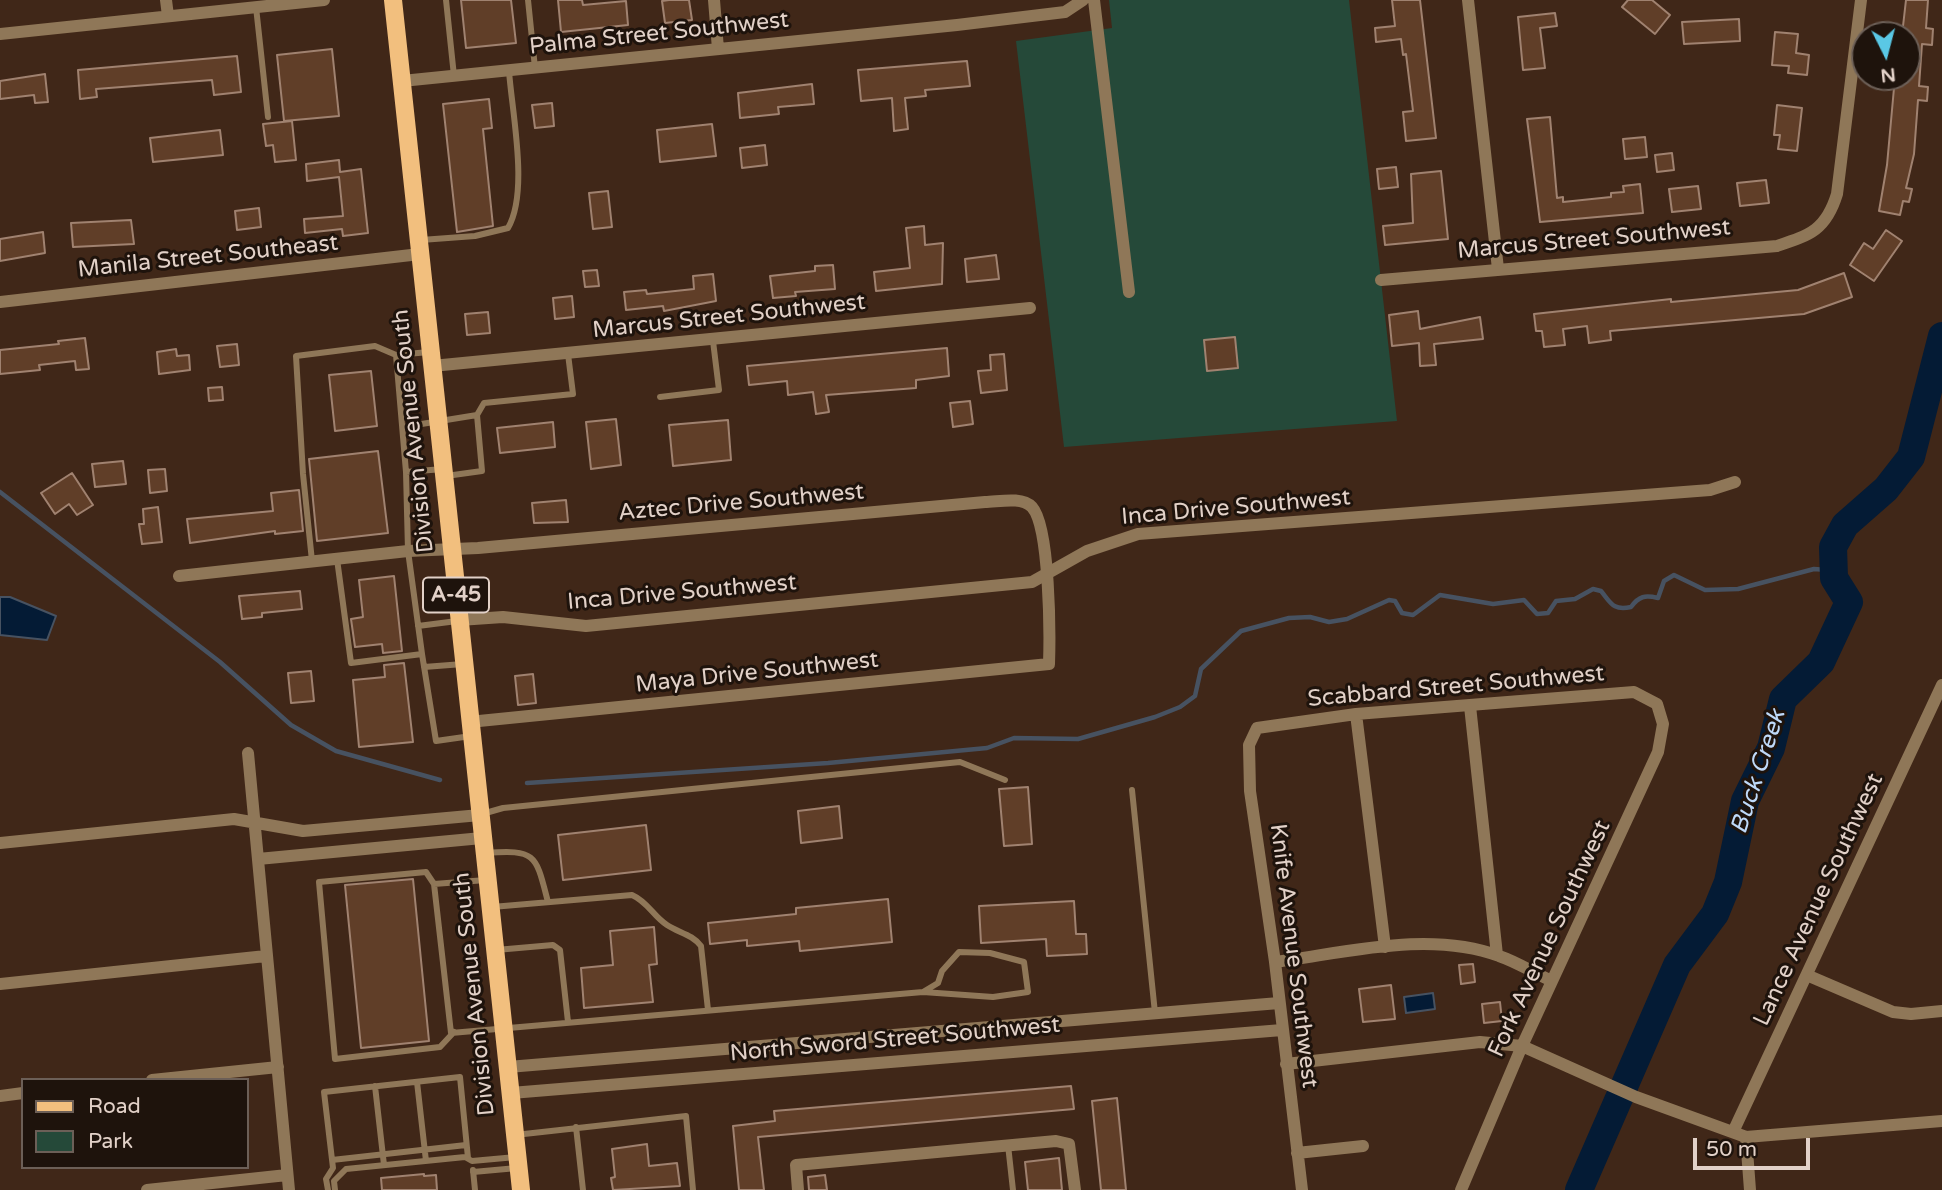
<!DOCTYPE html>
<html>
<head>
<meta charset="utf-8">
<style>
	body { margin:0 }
	#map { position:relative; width:1942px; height:1190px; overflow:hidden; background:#402718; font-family:"Varela Round",sans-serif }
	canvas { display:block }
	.legend { position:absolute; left:21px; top:1078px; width:228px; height:91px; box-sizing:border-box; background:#1e130c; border:2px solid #6c5f57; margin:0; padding:9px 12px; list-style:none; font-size:21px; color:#e2d1c8 }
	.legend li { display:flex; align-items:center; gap:14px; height:35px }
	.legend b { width:35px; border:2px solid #6c5f57 }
	.north { position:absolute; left:1851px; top:21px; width:70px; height:70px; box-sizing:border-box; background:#1e130c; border:2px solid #6c5f57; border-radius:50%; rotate:174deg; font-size:19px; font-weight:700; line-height:28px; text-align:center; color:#e2d1c8 }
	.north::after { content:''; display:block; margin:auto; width:24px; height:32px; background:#5ac8e5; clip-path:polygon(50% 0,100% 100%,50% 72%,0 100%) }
	.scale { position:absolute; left:1693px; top:1138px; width:117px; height:32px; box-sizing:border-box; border:4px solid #e2d1c8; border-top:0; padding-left:9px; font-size:21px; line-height:24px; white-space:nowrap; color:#e2d1c8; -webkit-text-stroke:5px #1e130c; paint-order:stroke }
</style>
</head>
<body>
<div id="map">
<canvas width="1942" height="1190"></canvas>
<ul class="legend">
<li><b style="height:9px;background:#f2bf7e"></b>Road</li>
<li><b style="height:19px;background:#254939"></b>Park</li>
</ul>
<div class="north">N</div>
<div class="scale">50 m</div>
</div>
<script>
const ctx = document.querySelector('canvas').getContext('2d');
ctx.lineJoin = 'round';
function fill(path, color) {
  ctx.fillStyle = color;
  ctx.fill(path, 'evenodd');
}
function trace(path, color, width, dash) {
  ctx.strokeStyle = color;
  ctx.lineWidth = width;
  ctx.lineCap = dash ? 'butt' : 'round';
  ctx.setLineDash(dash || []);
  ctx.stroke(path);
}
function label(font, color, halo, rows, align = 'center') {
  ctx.font = font + ' "Varela Round",sans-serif';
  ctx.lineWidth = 6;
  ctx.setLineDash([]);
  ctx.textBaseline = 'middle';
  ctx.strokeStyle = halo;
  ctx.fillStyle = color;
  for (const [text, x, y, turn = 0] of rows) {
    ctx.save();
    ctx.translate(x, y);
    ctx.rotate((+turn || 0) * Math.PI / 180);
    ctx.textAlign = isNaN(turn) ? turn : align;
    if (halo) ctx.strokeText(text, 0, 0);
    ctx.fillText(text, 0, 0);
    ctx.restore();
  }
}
fill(new Path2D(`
	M1109 0H1349L1397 421 1064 447 1016 41 1112 28Z`), '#254939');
const water = new Path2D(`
	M0 597H10L56 616 47 640 0 635Z
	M1433 993 1435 1009 1406 1013 1404 997Z`);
fill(water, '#041b35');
trace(water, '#475261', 2);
trace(new Path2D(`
	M0 492 220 662 291 725 336 751 440 780
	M527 783 828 763 987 748 1014 738 1078 739 1155 717 1180 707 1195 696 1201 669 1241 631 1289 618 1310 617 1329 622 1347 619 1389 600 1395 601 1402 613 1413 615 1440 595 1493 604 1524 600 1537 614 1548 613 1556 601 1575 599 1593 589 1601 591C1611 603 1613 611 1631 607 1639 596 1645 595 1658 598L1664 581 1674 575 1705 590 1738 589 1814 569 1827 570 1834 578`), '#475261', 4.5);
trace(new Path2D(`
	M1579 1190 1677 965 1715 914 1728 882 1745 801 1771 748 1783 699 1821 662 1849 602 1834 578 1833 547 1845 525 1886 489 1911 457 1942 336`), '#041b35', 28);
const building = new Path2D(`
	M461 0H511L516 43 466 48Z
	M558 0H582L583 5 626 1 628 25 561 32Z
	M669 0H689L692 20 665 23 662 1Z
	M1392 0H1420L1436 138 1406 141 1403 112 1413 111 1406 54 1403 55 1401 39 1376 42 1375 28 1395 26Z
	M1628 0H1652L1670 15 1655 34 1622 7Z
	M1906 0H1928L1926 28 1933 29 1932 45 1922 44 1919 86 1928 87 1927 101 1918 100 1914 154 1906 188 1912 189 1909 202 1903 201 1900 215 1879 211 1887 165 1895 77H1907V35H1902Z
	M1555 13 1557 26 1540 28 1545 68 1523 70 1518 17Z
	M1739 19 1740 41 1684 44 1682 22Z
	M1775 32 1798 34 1796 53 1809 55 1807 75 1788 73 1789 66 1772 65Z
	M332 49 339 116 284 121 277 55Z
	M237 56 241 92 214 95 212 80 96 89 97 97 80 99 78 70Z
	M967 61 970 86 925 90 926 96 905 98 908 129 894 131 892 98 861 101 858 70Z
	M45 74 48 102 35 103 34 95 0 99V81Z
	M812 84 814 104 778 107 779 114 740 118 738 93Z
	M489 99 492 128 483 129 493 226 457 232 443 104Z
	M552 103 554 126 535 128 532 105Z
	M1777 105 1802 108 1797 151 1778 149 1780 135H1774Z
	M1550 117 1557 198 1563 197V202L1611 197V193L1624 192 1623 186 1640 184 1643 213 1540 222 1527 119Z
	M292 121 296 160 275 162 273 145 266 146 263 124Z
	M712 124 716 156 660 162 657 130Z
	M220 130 223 155 153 162 150 138Z
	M1645 137 1647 157 1625 159 1623 139Z
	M765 145 767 165 742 168 740 148Z
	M1672 153 1674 170 1657 172 1655 155Z
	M339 160 340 172 361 169 368 233 343 236 342 229 305 233 304 219 343 216 339 177 307 181 306 164Z
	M1396 167 1398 187 1379 189 1377 169Z
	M1441 171 1448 239 1385 245 1383 226 1413 223 1411 174Z
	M1766 180 1769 203 1740 206 1737 183Z
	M1698 186 1701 209 1672 212 1669 189Z
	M608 191 612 227 593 229 589 193Z
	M259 208 261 227 237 230 235 211Z
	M131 220 134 244 73 247 71 223Z
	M924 226 925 245 943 243 942 284 876 291 874 272 910 268 906 228Z
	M1886 230 1902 241 1874 281 1850 265 1864 243 1873 249Z
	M43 232 45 253 0 261V239Z
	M996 255 999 279 967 282 965 259Z
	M833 265 835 289 795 292 796 296 773 298 770 276 815 271V266Z
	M597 270 599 286 585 287 583 271Z
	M1844 273 1852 297 1804 314 1610 331 1611 340 1589 343 1587 326 1563 329 1565 345 1544 347 1542 331H1536L1534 314 1671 299V302L1798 290Z
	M713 274 716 301 664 311 663 306 626 310 624 292 646 290 647 294 694 289 693 276Z
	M572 296 574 317 555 319 553 298Z
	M1418 311 1420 329 1480 317 1483 339 1434 344 1436 365 1420 366 1419 343 1392 346 1389 315Z
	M488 312 490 333 467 335 465 314Z
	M1235 337 1238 368 1207 371 1204 340Z
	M85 338 89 369 76 370 75 361 39 365 40 370 0 374V350L59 344 58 341Z
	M237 344 239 365 220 367 217 346Z
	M947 348 949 376 916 380V388L826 395 829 412 816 414 813 392 788 395 787 381 749 385 747 366Z
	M176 349 177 356 189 355 190 370 159 374 157 352Z
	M1004 354 1007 390 981 393 978 371 991 370 990 355Z
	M371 371 377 426 335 431 329 375Z
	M222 387 223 400 209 401 208 388Z
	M970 401 973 424 953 427 950 403Z
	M616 419 621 465 591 469 586 422Z
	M728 420 731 460 673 466 669 425Z
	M553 422 555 447 500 453 497 428Z
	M378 451 388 533 317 541 309 459Z
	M123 461 126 484 95 487 92 464Z
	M165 469 167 491 150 493 148 470Z
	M72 473 93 505 77 515 69 504 55 514 41 493Z
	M299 490 303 531 275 534V531L190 543 187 519 273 511 271 493Z
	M566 500 568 522 534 523 532 503Z
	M158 507 162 542 142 544 139 524H144L143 509Z
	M394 576 402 651 383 653 382 644 355 647 351 619 363 617 359 580Z
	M300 591 302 609 262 613V617L242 619 239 596Z
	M404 663 413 742 359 747 353 680 385 677 384 665Z
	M311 671 314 701 291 703 288 673Z
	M533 674 536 703 518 705 515 676Z
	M1028 787 1032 844 1004 846 999 789Z
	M839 806 842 838 801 843 798 811Z
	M646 825 651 870 563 880 558 835Z
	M413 879 429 1041 361 1048 345 885Z
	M888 899 892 942 800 951 799 941 747 946V940L710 944 708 923 796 914V908Z
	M1074 901 1076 934H1086L1087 954 1047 956 1046 939 981 943 979 906Z
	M654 927 657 964 649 965 653 1002 584 1008 581 968 613 965 610 931Z
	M1473 964 1475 982 1461 984 1459 965Z
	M1391 985 1395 1019 1363 1022 1359 989Z
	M1500 1002 1502 1021 1484 1023 1482 1004Z
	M1071 1086 1074 1109 758 1137 764 1190H739L733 1126 775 1121 774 1111Z
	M1117 1098 1126 1190H1101L1092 1101Z
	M647 1144 649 1166 677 1163 680 1186 613 1190 611 1178 615 1177 612 1149Z
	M1059 1158 1062 1190H1028L1025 1162Z
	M424 1174V1176L436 1175 437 1190H382L381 1178Z
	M825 1175 827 1190H809L808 1177Z`);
fill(building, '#603e28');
trace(building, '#a08270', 2);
trace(new Path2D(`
	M446 0 454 76
	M528 0 535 68
	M256 7 268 117
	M421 240 475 236 508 228C529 192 512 113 509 71
	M660 397 719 390 713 341
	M403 427 477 415 484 403 573 394 568 354
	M406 472 443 469
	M446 476 482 471 477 415
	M337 559 351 663 422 654 408 551 406 472 396 355 429 352
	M312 561 303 474 296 356 375 346 396 355
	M418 626 457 621
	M422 654 436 741 471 736
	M424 667 463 664
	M1132 790 1155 1013
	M482 814 503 808 960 762 1005 780
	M487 853C537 849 536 856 548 902
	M486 880 434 884 451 1033 923 992 993 997 1028 992 1024 962 990 953 959 952 942 971 938 983 923 992
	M434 884 426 872 319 882 335 1059 440 1047 454 1032
	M492 907 632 895C648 902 653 916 667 925 679 933 692 934 701 946L708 1010
	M496 950 553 945 560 950 568 1022
	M417 1082 426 1161
	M375 1086 384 1165
	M576 1127 583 1190
	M515 1135 686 1116 693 1190
	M1008 1145 1013 1190
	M332 1160 466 1145
	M473 1170 475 1190
	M473 1172 517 1168
	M328 1190 326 1179 333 1168 324 1092 460 1077 468 1158
	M335 1190 334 1181 346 1169 465 1157 472 1161 516 1157`), '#8f7758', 6);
trace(new Path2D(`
	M166 0 168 16
	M714 0 718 49
	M1094 0 1129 292
	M1468 0 1498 269
	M0 34 324 0
	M402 81 957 25 1065 12 1083 0
	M1381 280 1777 246C1810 235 1826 230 1837 194L1861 0
	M0 302 420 254
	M432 366 1030 308
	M179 576 408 551 478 548 985 502C998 502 1021 496 1032 507 1050 527 1050 635 1049 664L469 722
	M459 620 503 617 586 626 1032 582 1087 551 1138 534 1710 490 1735 482
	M1470 706 1497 955
	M1356 714 1385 947
	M248 753 289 1190
	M0 843 234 819 303 831 480 815
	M258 859 482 838
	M1275 962C1345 953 1429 930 1499 956 1517 962 1534 973 1552 981
	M1809 976 1893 1012 1911 1014 1942 1011
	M0 984 266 956
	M1286 1064 1480 1042 1522 1046 1636 1097 1746 1137 1942 1121
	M508 1067 1279 1003
	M152 1080 278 1067
	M511 1093 1282 1030
	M0 1096 23 1093
	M1733 1132 1942 685
	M1746 1137 1750 1190
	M1297 1153 1363 1146
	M147 1190 287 1175
	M798 1190 796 1165 1056 1141 1069 1144 1075 1190
	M1302 1190 1275 962 1250 791 1249 745 1257 728 1356 714 1634 692 1657 704 1663 724 1658 752 1522 1046 1461 1190`), '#8f7758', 12);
trace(new Path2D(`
	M393 0 521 1190`), '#f2bf7e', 18);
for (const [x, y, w] of [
	[456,595,66]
]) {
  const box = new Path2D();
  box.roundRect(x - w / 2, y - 17.5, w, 35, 5);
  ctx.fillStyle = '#1e130c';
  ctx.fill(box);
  trace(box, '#e2d1c8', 2);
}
label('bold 21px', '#e2d1c8', null, [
	["A-45",456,595]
]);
label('23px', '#e2d1c8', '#1e130c', [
	["Palma Street Southwest",659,34,-6],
	["Marcus Street Southwest",1594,240,-5],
	["Manila Street Southeast",208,257,-6],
	["Marcus Street Southwest",729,317,-6],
	["Division Avenue South",414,431,-96],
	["Aztec Drive Southwest",741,503,-5],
	["Inca Drive Southwest",1236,508,-5],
	["Inca Drive Southwest",682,593,-5],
	["Maya Drive Southwest",757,673,-6],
	["Scabbard Street Southwest",1456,687,-5],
	["Lance Avenue Southwest",1819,900,-65],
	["Fork Avenue Southwest",1550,939,-65],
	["Knife Avenue Southwest",1293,956,83],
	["Division Avenue South",475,994,-96],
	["North Sword Street Southwest",895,1040,-5]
]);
label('italic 24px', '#bed9f9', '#1e130c', [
	["Buck Creek",1759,772,-72]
]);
</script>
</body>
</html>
